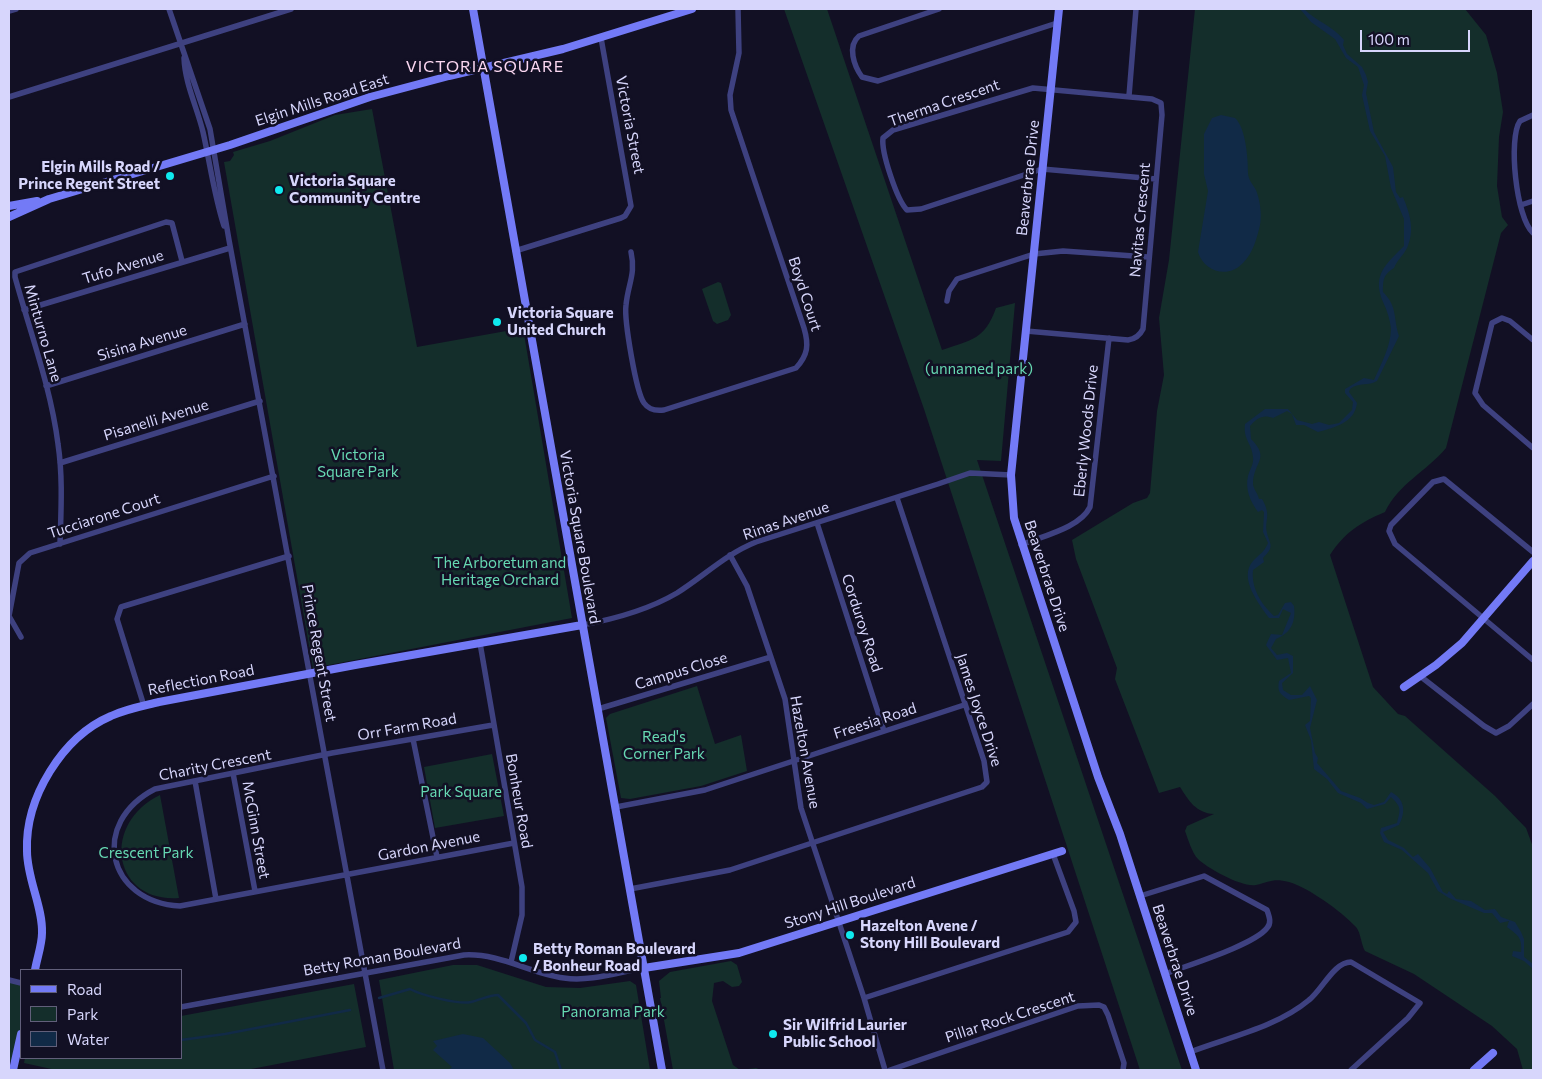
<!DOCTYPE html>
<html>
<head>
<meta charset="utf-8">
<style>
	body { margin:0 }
	#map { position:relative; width:1542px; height:1079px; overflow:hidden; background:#121024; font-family:Commissioner,sans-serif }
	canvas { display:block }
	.frame { position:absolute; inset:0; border:10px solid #d7d6fc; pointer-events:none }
	.legend { position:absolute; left:20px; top:969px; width:162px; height:90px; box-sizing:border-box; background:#121024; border:1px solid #615f7a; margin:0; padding:6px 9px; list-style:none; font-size:15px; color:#d7d6fc }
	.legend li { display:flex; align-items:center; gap:10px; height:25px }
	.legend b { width:25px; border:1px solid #615f7a }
	.scale { position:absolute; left:1360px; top:30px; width:110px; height:22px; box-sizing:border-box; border:2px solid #d7d6fc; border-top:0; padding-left:6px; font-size:15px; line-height:18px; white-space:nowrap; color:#d7d6fc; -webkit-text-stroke:4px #121024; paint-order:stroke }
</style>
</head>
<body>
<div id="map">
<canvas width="1542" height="1079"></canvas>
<div class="frame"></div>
<ul class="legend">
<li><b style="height:6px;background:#737af6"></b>Road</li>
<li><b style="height:14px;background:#142e2b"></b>Park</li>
<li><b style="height:14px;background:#112a47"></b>Water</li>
</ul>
<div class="scale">100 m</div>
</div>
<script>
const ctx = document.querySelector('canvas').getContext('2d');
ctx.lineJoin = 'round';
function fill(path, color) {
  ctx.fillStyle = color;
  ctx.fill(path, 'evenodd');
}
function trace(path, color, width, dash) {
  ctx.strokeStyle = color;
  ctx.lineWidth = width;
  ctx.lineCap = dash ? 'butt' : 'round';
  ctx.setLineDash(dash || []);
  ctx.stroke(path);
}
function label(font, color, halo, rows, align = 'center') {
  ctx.font = font + ' Commissioner,sans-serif';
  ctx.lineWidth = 5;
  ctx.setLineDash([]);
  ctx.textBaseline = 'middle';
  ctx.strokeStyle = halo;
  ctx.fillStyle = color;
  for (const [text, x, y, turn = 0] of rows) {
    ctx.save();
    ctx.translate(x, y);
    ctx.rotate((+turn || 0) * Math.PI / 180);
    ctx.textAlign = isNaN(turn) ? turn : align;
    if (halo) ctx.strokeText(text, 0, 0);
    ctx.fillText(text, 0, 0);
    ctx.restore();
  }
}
fill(new Path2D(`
	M784 9H827L942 350C972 340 985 339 996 308L1015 303 1001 461 977 460 1182 1070H1140L924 409Z
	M1195 9H1465L1486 35 1497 73 1503 112 1499 137 1497 186 1502 217 1508 225 1501 233 1446 448C1427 471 1398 484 1385 512 1361 522 1344 533 1330 555L1373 687 1398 714 1405 716 1495 796 1526 828 1533 847V1070H1523L1517 1049 1492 1026 1414 974 1365 951C1361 944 1361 933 1356 927 1341 911 1309 888 1289 882 1273 878 1270 882 1256 885 1243 888 1207 868 1198 859 1192 853 1188 839 1185 831L1187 826 1214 814C1196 813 1189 801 1180 787L1159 793 1115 679 1117 668 1076 559 1072 540 1133 503 1147 498 1150 493 1157 411 1164 375 1159 318 1169 260Z
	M372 109 417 347 523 328 572 618 313 668 224 162 230 161 234 155 233 152 270 141 335 115Z
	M718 282 721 283 731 315 728 320 717 324 713 321 702 289Z
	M697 686 715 744 741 735 747 771 701 786 630 799 621 798 606 718 610 714Z
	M492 754 504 816 435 828 424 767Z
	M160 795 179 898C113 903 100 824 160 795Z
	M731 961 737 965 742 982 739 986 732 987 723 981 714 983 712 1001 733 1065 740 1070 756 1068 761 1070H673L660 998H661L659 981 670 972Z
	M453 965H477L546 987 580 988 630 981 636 985 650 1070H394L379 980Z
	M9 980 21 983V1036L15 1062 9 1061Z
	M354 984 366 1047 246 1070H56L24 1063 25 1058H181V1016Z`), '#142e2b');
fill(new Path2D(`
	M1300 9H1304C1316 21 1333 26 1344 40L1343 45 1347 54 1362 67 1366 75 1368 82 1366 93 1374 132 1393 167 1396 192 1400 198 1403 197C1410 214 1415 230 1407 248 1403 256 1397 260 1394 268 1383 275 1383 280 1383 292 1398 307 1393 318 1399 336L1377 381C1369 386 1359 382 1350 389L1349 392 1357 403C1355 423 1333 428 1318 432L1304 425H1296L1292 414 1287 411 1273 418C1263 414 1257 418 1250 426L1251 439C1271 459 1253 462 1253 484 1253 488 1258 494 1259 499H1262C1272 516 1264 520 1267 533 1270 545 1275 546 1263 558L1264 562 1253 570C1251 588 1261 604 1274 616L1278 615 1285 603 1291 602 1294 606C1296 622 1291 633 1276 639L1271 648 1277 655 1287 653 1293 656V673L1282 683 1283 690 1291 695H1302L1310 686 1317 700 1310 728 1315 753 1318 758 1317 763 1341 791 1360 798 1368 803 1374 805 1384 802 1391 792C1405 799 1406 812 1399 825L1383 832 1388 840 1404 848 1413 857 1418 854 1430 868 1443 892 1447 894 1449 891 1456 899 1471 901 1485 910 1495 909 1501 917 1515 922 1521 932 1524 939V957L1533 964V969L1524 961 1512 956 1513 951 1521 952C1523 937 1516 934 1507 927L1509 921 1500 923 1492 913H1484L1449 898 1438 891 1428 873 1402 850 1384 842 1380 833 1381 828 1397 823C1401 808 1401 807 1391 797L1385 804 1367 809 1361 803 1338 793 1327 779 1314 769 1311 740 1305 725 1310 721 1311 698 1309 696 1289 700C1280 694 1277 692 1279 681L1291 673 1288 658 1277 660 1266 645 1271 634 1282 635 1291 613 1283 609 1279 618H1269C1259 604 1238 578 1253 561 1259 554 1264 553 1268 543L1263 532 1264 512 1262 510 1258 512C1250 501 1245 489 1248 476 1250 469 1254 464 1253 457 1252 443 1243 440 1245 424L1265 409H1288L1297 420 1312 424 1319 422 1329 425 1339 423 1352 410 1353 402 1345 393V389L1364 378 1374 380C1381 364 1391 346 1391 328 1390 320 1387 310 1383 302 1372 275 1385 265 1404 246V219L1391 188 1385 156 1370 131 1362 95 1364 85 1358 67 1346 58 1335 39 1311 22Z
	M1221 115 1235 118C1246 128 1248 159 1248 173 1248 179 1253 185 1256 190 1260 200 1262 214 1260 225 1257 238 1253 253 1243 263 1228 279 1204 272 1198 252L1208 191 1204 174V134L1212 118Z
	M463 1034 483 1038 510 1063 514 1070H448L452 1067 433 1050 437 1046 433 1041Z`), '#112a47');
trace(new Path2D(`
	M379 998 410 989C421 995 459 1005 471 1002 480 1000 489 995 498 995L526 1023 535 1040 555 1052 561 1070
	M181 1040 225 1034 350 1010`), '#112a47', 2.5);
trace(new Path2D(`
	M169 9 210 129 229 240 383 1070
	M939 9 859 36C847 46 854 66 862 77L878 81 1057 23
	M9 11 16 9
	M184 58C185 84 197 107 203 132 210 163 214 195 224 226
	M1129 96 1136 9
	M9 97 291 9
	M1533 115 1520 121C1508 138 1516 218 1533 233
	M1521 205 1533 201
	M515 251 621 218 625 216 631 206 601 38
	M631 252C636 274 628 284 626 305 624 320 636 392 644 403 649 410 657 411 664 410L796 368C808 355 809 345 804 328L731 110 730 95 739 53 738 9
	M947 301 949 291 957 279 1034 254 1063 251 1148 257
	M24 310 230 248
	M1026 331 1128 340C1136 339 1140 335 1143 329L1162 115 1161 103 1152 99 1033 88 893 130 883 138C881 152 897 200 907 210L921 209 1042 169 1156 179
	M1533 340 1510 321 1502 318 1492 323 1475 393 1483 405 1533 448
	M46 386 245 324
	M60 463 260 401
	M817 523 884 731
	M60 544C61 511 63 477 58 444 51 388 30 332 15 277V272L166 222 172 223 182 261
	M1021 545C1042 536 1080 528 1090 507L1109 338
	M1533 552 1444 479 1433 482 1391 525 1389 531 1395 544 1533 660
	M730 555 747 586 785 699 801 808 864 998 885 1070
	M582 625C615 619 648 610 677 593 704 576 726 554 756 542L938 484 970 473 1011 475
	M21 637 9 616 19 563 30 553 274 476
	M480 643 522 887V915L511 962
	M1420 676 1484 726 1496 733 1509 726 1533 704
	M144 706 117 619 121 607 289 556
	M598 709 771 657
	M493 725 332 753 155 789C89 823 107 902 180 906L514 843
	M413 739 437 857
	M233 773 255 891
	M195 781 216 899
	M616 807 705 790 964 705
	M630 889 730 870 982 787 987 782 984 761 897 498
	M1140 896 1204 876 1267 910C1269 916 1272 923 1267 928 1254 945 1188 965 1165 974
	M9 980 21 983
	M864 998 1068 932 1076 922 1074 911 1053 854
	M181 1007 464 955C500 953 529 973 564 978 590 982 619 972 644 968
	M1190 1052C1229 1037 1277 1027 1309 1000 1322 990 1334 962 1351 962L1420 1003 1408 1018 1351 1070
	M890 1070 1078 1006 1099 1005 1104 1007 1108 1015 1124 1063 1123 1070`), '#3e4180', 5.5);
trace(new Path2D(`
	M473 9 662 1070
	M1059 9 1011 475 1014 518 1098 777 1120 834 1196 1070
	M9 206 37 201
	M9 217 49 199 230 145 370 97 449 76 563 49 692 9
	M1404 687 1436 665 1462 643 1533 561
	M644 968 739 953 1062 851
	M35 970C37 958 42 945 42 933 43 907 27 879 27 851 25 798 62 737 111 716 126 709 143 706 159 702L355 665 582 625
	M13 1070 21 1034
	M1474 1070 1493 1053`), '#737af6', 8);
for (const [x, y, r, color] of [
	[170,176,5,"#0feaef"],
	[279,190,5,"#0feaef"],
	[497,322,5,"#0feaef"],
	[850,935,5,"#0feaef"],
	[523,958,5,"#0feaef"],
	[773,1034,5,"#0feaef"]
]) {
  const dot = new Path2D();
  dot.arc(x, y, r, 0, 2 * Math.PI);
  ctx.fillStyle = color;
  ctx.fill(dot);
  trace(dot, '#121024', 2);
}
label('15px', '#d7d6fc', '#121024', [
	["Elgin Mills Road East",322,100,-18],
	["Therma Crescent",944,103,-19],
	["Victoria Street",630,125,79],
	["Beaverbrae Drive",1028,178,-84],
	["Navitas Crescent",1140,220,-85],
	["Tufo Avenue",123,267,-17],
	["Boyd Court",805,294,72],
	["Minturno Lane",43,333,74],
	["Sisina Avenue",142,343,-17],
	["Pisanelli Avenue",156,420,-17],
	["Eberly Woods Drive",1086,431,-84],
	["Tucciarone Court",104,516,-18],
	["Rinas Avenue",786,521,-19],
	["Victoria Square Boulevard",580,537,80],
	["Beaverbrae Drive",1047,576,72],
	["Corduroy Road",862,623,72],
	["Prince Regent Street",319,653,80],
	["Campus Close",681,671,-17],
	["Reflection Road",201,680,-11],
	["James Joyce Drive",979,710,72],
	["Freesia Road",875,721,-18],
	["Orr Farm Road",407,727,-10],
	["Hazelton Avenue",805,752,80],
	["Charity Crescent",215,765,-11],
	["Bonheur Road",519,801,80],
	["McGinn Street",256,830,80],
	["Gardon Avenue",429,846,-11],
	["Stony Hill Boulevard",850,903,-18],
	["Betty Roman Boulevard",382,957,-10],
	["Beaverbrae Drive",1175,960,72],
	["Pillar Rock Crescent",1010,1017,-18]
]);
label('bold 15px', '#d7d6fc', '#121024', [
	["Elgin Mills Road /",160,167,"right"],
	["Prince Regent Street",160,184,"right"],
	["Victoria Square",289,181],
	["Community Centre",289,198],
	["Victoria Square",507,313],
	["United Church",507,330],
	["Hazelton Avene /",860,926],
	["Stony Hill Boulevard",860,943],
	["Betty Roman Boulevard",533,949],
	["/ Bonheur Road",533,966],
	["Sir Wilfrid Laurier",783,1025],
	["Public School",783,1042]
], 'left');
label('15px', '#66d8b2', '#121024', [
	["(unnamed park)",979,369],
	["Victoria",358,455],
	["Square Park",358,472],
	["The Arboretum and",500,563],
	["Heritage Orchard",500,580],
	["Read's",664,737],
	["Corner Park",664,754],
	["Park Square",461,792],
	["Crescent Park",146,853],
	["Panorama Park",613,1012]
]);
ctx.letterSpacing = '1px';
label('16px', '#fcd8f2', '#121024', [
	["VICTORIA SQUARE",485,67]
]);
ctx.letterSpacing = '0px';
</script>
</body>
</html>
